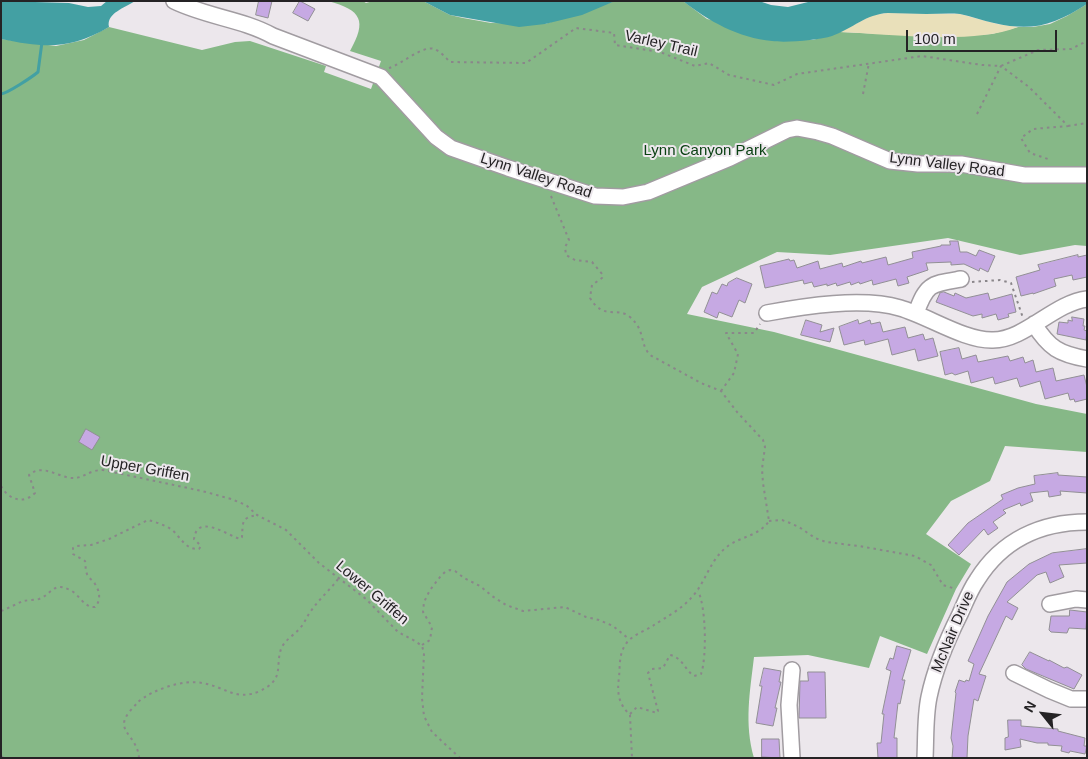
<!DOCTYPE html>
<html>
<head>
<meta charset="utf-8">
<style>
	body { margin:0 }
	#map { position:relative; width:1088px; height:759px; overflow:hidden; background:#ece7ec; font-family:Helvetica,sans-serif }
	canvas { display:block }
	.frame { position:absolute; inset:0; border:2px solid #252325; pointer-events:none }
	.north { position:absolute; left:1018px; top:689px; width:50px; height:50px; -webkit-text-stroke:4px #ece7ec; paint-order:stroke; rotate:299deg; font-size:14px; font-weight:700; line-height:20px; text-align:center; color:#252325 }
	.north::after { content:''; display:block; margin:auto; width:18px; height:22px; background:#252325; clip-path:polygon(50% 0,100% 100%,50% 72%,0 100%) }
	.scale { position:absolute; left:906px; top:30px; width:151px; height:22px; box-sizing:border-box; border:2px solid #252325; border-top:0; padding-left:6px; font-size:15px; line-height:18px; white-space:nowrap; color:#252325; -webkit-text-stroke:4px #ece7ec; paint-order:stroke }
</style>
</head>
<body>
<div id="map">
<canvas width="1088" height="759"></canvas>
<div class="frame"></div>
<div class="north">N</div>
<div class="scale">100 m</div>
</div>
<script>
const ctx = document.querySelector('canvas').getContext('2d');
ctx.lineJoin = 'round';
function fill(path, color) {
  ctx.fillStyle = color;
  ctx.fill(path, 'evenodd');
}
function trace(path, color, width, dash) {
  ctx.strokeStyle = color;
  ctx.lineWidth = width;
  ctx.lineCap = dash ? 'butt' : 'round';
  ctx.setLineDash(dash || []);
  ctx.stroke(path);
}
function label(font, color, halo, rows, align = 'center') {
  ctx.font = font + ' Helvetica,sans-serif';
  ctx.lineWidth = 4;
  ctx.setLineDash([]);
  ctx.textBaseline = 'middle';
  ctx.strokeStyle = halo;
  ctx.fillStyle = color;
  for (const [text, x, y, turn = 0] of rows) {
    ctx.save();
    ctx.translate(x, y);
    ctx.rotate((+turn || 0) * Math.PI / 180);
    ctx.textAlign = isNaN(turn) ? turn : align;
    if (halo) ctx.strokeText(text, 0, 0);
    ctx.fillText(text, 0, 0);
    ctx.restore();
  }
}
fill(new Path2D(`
	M328 1H363L366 3 373 1H423L450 15 463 18 491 23 545 24 615 1H683L707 19 798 40H813L840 32 945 37 992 34 1018 27H1033L1050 24 1067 16 1087 4V246L1075 245 1020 255 948 238 830 255 777 252 702 287 687 314 774 332 1036 404 1087 414V452L1005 446 990 481 951 501 926 534 971 564 956 589 927 654 880 636 869 668 808 655 754 657C750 692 744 723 754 758H1V39L56 46 84 40 109 27 202 50 235 42 250 41 326 66 324 72 371 89 381 61 350 51C367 21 362 10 328 1Z`), '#86b887');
fill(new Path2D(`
	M887 13 960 14 997 24 1018 27C972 45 891 34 840 32L873 15Z`), '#e9e0ba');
fill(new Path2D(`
	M1 1 69 3 88 7 101 6 107 1H135C125 8 106 13 109 27 69 50 45 48 1 39Z
	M423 1H615L582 15 545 24 519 27 450 15Z
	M683 1H759L771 5 788 7 812 1H1087V4C1054 25 1033 32 994 23 983 21 971 16 960 14 949 13 937 14 926 14 914 14 901 13 888 13 866 14 852 29 832 36 819 40 786 43 772 41 739 38 708 21 683 1Z`), '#43a0a3');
trace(new Path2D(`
	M1 94C8 93 32 77 38 72L42 42`), '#43a0a3', 3);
const building = new Path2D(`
	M259 1H272L268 18 256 15Z
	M300 1 315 9 308 21 293 13Z
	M950 241H958L960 252H967L976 256 979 250 995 256 988 272 980 268 979 271 964 264 951 265V262L926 263 928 270 907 277 909 283 898 286 896 279 873 285 872 280 860 284 859 282 851 285 850 282 837 286 836 283 827 286V284L814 287 812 282 804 284 803 280 765 288 760 266 789 259 790 261 794 260 797 268 818 261 820 269 842 263 843 267 861 261 862 263 886 257 888 265 913 258 912 252 941 246V245H950Z
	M1078 255V257L1087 255V277L1073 280 1072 275 1054 279 1056 286 1033 294V293L1021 296 1016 277 1040 270 1038 265Z
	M737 278 752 284 745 303 739 300 732 317 719 312 717 318 704 312 712 292 717 294 722 284 727 286 728 283Z
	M944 292 954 296 955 293 966 298 988 293 990 300 1012 294 1016 312 1008 314 1009 317 998 320 996 314 982 318V314L973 316 936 302 940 293Z
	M1072 317 1084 319 1083 326H1085L1084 330 1087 331 1086 340 1057 334 1059 322 1068 323V320L1072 321Z
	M806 320 822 325 820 332 834 328 830 342 801 335Z
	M858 320 859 324 870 320 871 324 880 322 883 332 905 327 908 338 923 334 925 340 933 338 938 356 918 361 915 349 892 355 888 339 865 345 864 340 844 345 839 327Z
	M959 348 962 359 976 355 978 362 1008 356 1010 361 1023 357 1025 363 1033 360 1036 372 1053 368 1056 381 1084 375 1087 387V399L1075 402 1074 399 1070 400 1068 393 1045 399 1040 381 1020 387 1017 378 995 384 993 377 971 383 968 371 955 375 952 373 945 375 940 352Z
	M86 429 100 437 92 450 79 442Z
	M1058 473V475L1087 477V493L1060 491 1061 495 1049 497 1048 491 1030 493 1033 501 1021 506 1020 503 1003 510 1006 513 993 522 998 528 988 535 984 529 959 555 948 545 968 523 1003 499 1001 495 1018 488 1035 484 1034 476Z
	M1087 549V563L1059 565 1064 577 1050 583 1046 572 1037 575 1007 602 1018 608 1012 620 1006 616 979 674 986 676 978 701 974 699 968 736 967 758H952L953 746 951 738 956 693 955 692 959 680 965 682 966 680 969 681 974 664 968 661 988 616 1007 582 1029 564 1052 553Z
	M1070 610 1087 612 1086 629 1069 628 1067 633 1051 632 1049 630 1051 616H1069Z
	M897 646 911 650 902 680H905L900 704 898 703 894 738H897V758H878L877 743H881L884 714H882L891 671 886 669 890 658 893 659Z
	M1030 652 1049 661V660L1064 668 1067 667 1082 675 1074 689 1026 669 1022 665Z
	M764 668 781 671 779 682H781L775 708H777L773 726 756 723 762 686H760Z
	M808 672H825L826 718H799L800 681H808Z
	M1008 720H1021V726L1058 729V731L1085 738 1084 746H1087L1085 754 1070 751 1069 753 1061 751 1062 746 1048 745V743H1037L1020 739 1021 747 1005 750V738L1008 737Z
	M762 739H779L780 758 762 757Z`);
fill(building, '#c6a9e3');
trace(building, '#918f94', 1);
const minor = new Path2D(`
	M174 1C207 17 242 19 273 36L381 77 436 137 451 148 508 168 595 196 623 197 648 192 730 158 787 130 797 128 818 132 832 136 890 161 918 164H961L1024 175H1087
	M767 313C805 306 862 297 900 308 928 316 965 341 993 340 1025 340 1054 303 1087 299
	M916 313C927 283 931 284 961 279
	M1034 324C1049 348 1059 354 1087 359
	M1050 604 1076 599 1087 600
	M1014 673 1049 690 1071 699H1087
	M792 758 789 705 792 670
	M925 758C926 737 925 716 929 697 935 668 947 640 960 614 965 603 970 590 977 580 1002 540 1041 522 1087 522`);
trace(minor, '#a19ca1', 18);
trace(new Path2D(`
	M389 68C402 64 423 45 434 49 440 51 445 57 450 62L526 63 576 28 614 33 615 45 660 52 695 66 709 63 729 75 774 85 797 74 922 56 982 65 1001 66 1038 50 1071 49 1087 41
	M863 94 869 63
	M977 114 1001 66 1029 87 1068 126 1033 129 1021 138 1030 153 1048 159
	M1068 126 1087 123
	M551 196 569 240 565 247 566 255 575 260 592 262 603 275 602 278 592 285 590 298C604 321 617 306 630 317 646 331 639 343 650 355L701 383 721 391 737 412 763 440 765 447 762 469 763 483 769 521C759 536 742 536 728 546 709 560 706 583 691 598 683 608 665 618 654 625 644 632 630 635 624 647 619 656 620 667 619 677 617 693 618 703 630 715L632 758
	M972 282 1000 280 1011 283 1023 318
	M721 391 734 373 738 354 726 333H754L760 324
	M1 486C8 499 23 505 35 493L29 475C42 463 57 477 72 478 83 479 88 470 103 470L202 491 231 499 246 505 257 515 286 530 319 563 366 599 398 632 415 641 422 646 424 653 422 698 424 716 432 732 460 758
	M769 521 782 520 790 523 799 527 815 538 826 542 859 546 915 556 931 565 943 585 956 589
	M1 611C9 608 16 604 23 601 28 600 34 600 39 599 51 595 53 581 70 590 79 594 84 608 95 607 101 601 100 591 95 584 93 580 88 578 87 574 85 570 86 565 85 561L73 554V548L76 546 91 545 109 539 148 520C156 522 164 525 171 529 181 537 185 550 199 549L201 546 194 539C197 513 227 535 240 539L242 537C243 522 241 518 257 515
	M422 645 430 640 432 627 423 612 424 602 430 590 440 577 445 572 450 570 455 571 464 578 480 586 492 596 506 605 523 611 565 607 586 617 599 620 613 626 629 639
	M630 714 637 707 657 713 658 711 648 673 652 669 663 668 670 655C683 658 684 669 694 676L701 674C707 657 706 606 698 591
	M1 756 4 758
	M139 758C138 741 124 734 124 724 124 716 133 708 138 702 152 690 183 679 202 683 224 686 236 702 260 691 285 679 275 667 281 649 285 639 295 635 301 627 305 622 307 616 311 611 319 599 330 590 338 579`), '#8a868a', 2, [2.5, 4]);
trace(minor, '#fff', 15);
label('15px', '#252325', '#ece7ec', [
	["Varley Trail",661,44,13],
	["Lynn Valley Road",947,165,7],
	["Lynn Valley Road",536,176,18],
	["Upper Griffen",145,469,10],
	["Lower Griffen",372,593,40],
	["McNair Drive",953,632,-67]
]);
label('15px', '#0a4113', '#ece7ec', [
	["Lynn Canyon Park",705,151]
]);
</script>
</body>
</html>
